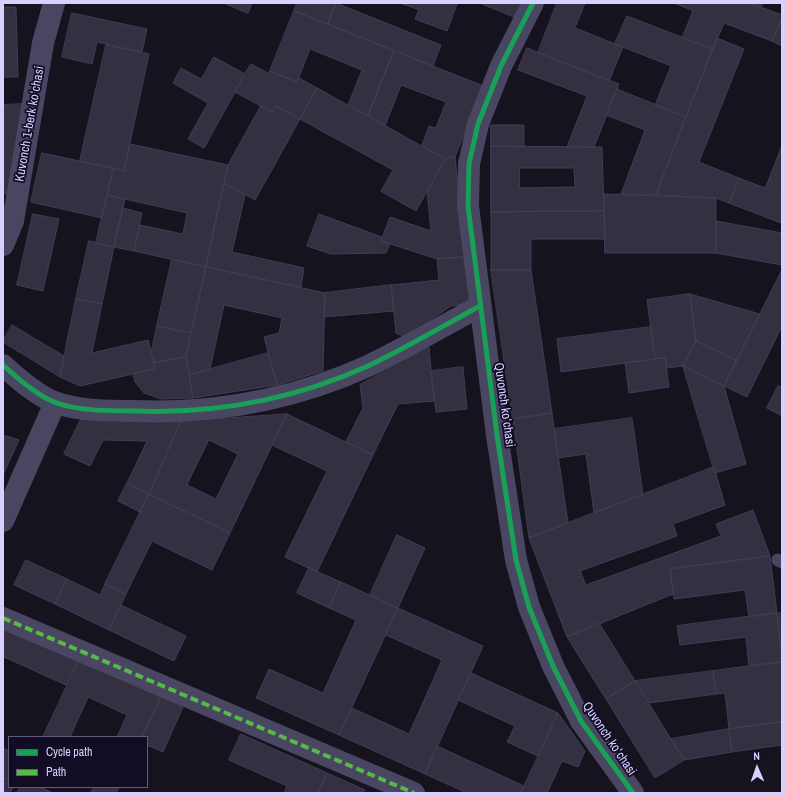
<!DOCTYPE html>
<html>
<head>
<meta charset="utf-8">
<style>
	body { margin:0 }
	#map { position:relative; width:785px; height:796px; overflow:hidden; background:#16131f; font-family:"Archivo Narrow",sans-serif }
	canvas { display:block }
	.frame { position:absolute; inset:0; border:4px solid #d8d1ff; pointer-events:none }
	.legend { position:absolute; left:8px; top:736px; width:140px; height:52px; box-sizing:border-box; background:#120d25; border:1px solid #615b7c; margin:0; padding:5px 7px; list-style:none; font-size:12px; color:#d8d1ff }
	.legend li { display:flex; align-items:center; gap:8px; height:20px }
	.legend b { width:20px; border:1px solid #615b7c }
	.north { position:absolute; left:737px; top:748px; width:40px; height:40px; -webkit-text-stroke:3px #120d25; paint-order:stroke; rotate:358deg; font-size:11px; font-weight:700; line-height:16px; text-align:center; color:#d8d1ff }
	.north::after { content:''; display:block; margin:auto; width:14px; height:18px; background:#d8d1ff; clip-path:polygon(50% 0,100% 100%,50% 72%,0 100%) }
</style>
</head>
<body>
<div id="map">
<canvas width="785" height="796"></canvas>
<div class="frame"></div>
<ul class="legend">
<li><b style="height:5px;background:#1a9f57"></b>Cycle path</li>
<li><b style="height:5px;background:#58b947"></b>Path</li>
</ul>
<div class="north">N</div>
</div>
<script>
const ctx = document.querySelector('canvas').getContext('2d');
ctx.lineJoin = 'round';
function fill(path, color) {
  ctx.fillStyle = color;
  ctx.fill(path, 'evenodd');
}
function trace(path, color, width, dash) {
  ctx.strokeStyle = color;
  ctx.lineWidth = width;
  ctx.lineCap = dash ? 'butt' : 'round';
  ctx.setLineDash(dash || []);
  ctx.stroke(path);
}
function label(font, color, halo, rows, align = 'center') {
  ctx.font = font + ' "Archivo Narrow",sans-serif';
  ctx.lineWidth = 3.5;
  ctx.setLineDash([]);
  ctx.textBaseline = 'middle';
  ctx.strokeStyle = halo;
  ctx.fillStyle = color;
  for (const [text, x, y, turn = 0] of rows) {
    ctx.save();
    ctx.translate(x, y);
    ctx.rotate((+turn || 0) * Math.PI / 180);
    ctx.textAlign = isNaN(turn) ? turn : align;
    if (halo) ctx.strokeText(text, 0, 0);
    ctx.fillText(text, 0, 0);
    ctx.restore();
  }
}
const building = new Path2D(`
	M224 3H252L248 13Z
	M297 3H336L328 24 294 11Z
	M336 3 441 45 433 66 328 24Z
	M400 3H454L457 4 447 31 415 19 419 10Z
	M480 3H522L517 18Z
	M557 3H585L575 28 623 47 609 81 538 53Z
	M674 3H750L782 15V19L772 41 724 23 713 49 682 38 693 11Z
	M750 3H763L761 7Z
	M3 7H16L18 77H3Z
	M294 11 394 51 368 116 348 105 362 70 310 49 297 82 270 71Z
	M72 13 147 29 142 52 97 42 92 64 62 57Z
	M627 16 713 49 686 117 655 105 671 66 615 44Z
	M782 19V46L772 41Z
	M717 38 744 49 699 162 739 178 729 203 716 198 656 195Z
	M106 45 149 54 124 171 80 161Z
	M527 48 619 84 594 147H567L587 96 518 70Z
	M394 51 484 86 455 157 445 159 422 145 429 126 436 128 446 102 401 85 385 126 368 116Z
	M214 57 245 74 204 148 188 139 208 103 173 83 181 68 201 79Z
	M251 64 268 73 270 71 297 82 299 78 317 88 300 119 276 106 272 112 235 92Z
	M317 88 445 159 416 211 381 191 393 170 300 119Z
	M617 89 686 117 656 195 621 194 645 130 606 115Z
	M23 104 11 194H3V105Z
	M261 106 272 112 276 106 300 119 255 200 224 183 228 165Z
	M491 125H524V147L491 146Z
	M130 144 228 165 206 267 134 251 140 225 183 234 187 213 107 195 113 168 124 171Z
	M491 146 602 147 604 211 491 212ZM520 168H574L575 187 520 188Z
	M782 146 781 223 729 203 739 178 765 188Z
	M42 153 113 168 102 218 31 202Z
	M455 157 465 257 437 259 381 241 390 217 431 231 427 191 445 159Z
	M224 183 245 195 232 252 304 268 301 287 206 267Z
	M605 194 716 198V253H605Z
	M107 195 125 199 114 247 96 243Z
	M123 208 142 213 134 251 114 247Z
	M604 211 605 239H531V270H491V212Z
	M33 214 59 219 43 291 17 285Z
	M319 214 382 237 381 241 390 244 386 253 331 254 307 246Z
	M716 221 782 233V265L716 253Z
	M89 241 114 247 102 304 76 299Z
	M465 257 473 303 451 306 406 337 396 333 391 285 439 280 437 259Z
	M172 259 206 267 191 333 157 326Z
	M206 267 325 293 323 371 277 385 264 337 279 333 282 318 224 305 210 369 189 375 186 357Z
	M491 270H531L552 413 513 419Z
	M782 270V326L747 397 724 386Z
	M391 285 394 311 324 317 325 293Z
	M690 294 760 314 737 361 696 341Z
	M690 294 696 341 683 366 667 368 665 358 655 359 647 300Z
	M76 299 102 304 92 353 148 340 155 369 80 386 60 377Z
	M12 325 64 356 60 377 3 342Z
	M157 326 191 333 186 357 154 363 151 353Z
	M651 327 655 359 561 372 557 339Z
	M696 341 737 361 724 386 683 366Z
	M429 347 434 401 398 404 373 455 346 442 363 408 360 385Z
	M268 353 277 385 193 398 189 375Z
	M186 357 193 398 161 399 144 393 135 382 133 373 155 369 154 363Z
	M665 358 669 387 629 393 625 363Z
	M683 366 724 386 746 464 715 473Z
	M463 367 467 409 436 412 431 371Z
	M778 386 782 387V416L767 408Z
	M552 413 568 523 529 538 513 419Z
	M287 414 230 533 149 494 180 422ZM209 440 238 454 216 499 187 485Z
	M287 414 373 455 317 572 285 557 327 471 272 445Z
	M82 417 180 422 149 494 127 483 147 441 103 440 90 466 64 454Z
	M632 418 643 495 594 513 586 454 558 458 554 429Z
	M3 435 19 440 3 475Z
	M714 467 725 505 673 524 677 536 580 571 586 585 721 536 716 524 753 510 770 556 670 569 673 594 567 637 529 538Z
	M127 483 149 494 140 512 118 501Z
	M149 494 230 533 212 570 152 541 126 594 105 584Z
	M397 535 425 548 398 608 370 595Z
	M770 556 777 613 749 617 745 590 674 599 670 569Z
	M26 560 67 579 55 604 14 585Z
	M309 568 341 582 329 608 297 593Z
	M67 579 100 595 105 584 126 594 109 630 55 604Z
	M341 582 398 608 339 735 256 698 269 669 323 693 356 620 329 608Z
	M121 605 186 636 174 661 109 630Z
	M398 608 483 646 425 774 339 735 352 708 409 734 442 660 386 635Z
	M777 613H782V653Z
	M777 613 782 662 749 666 746 637 680 645 677 626Z
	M599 623 635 681 606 699 567 637Z
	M3 625 79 660 66 685 4 657 3 660Z
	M79 660 161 697 142 737H117L127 715 88 697 70 737H43Z
	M782 662V722L729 729 725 693 716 694 713 671Z
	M713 671 716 694 649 703 635 681Z
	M471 673 558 713 538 756 507 742 515 726 458 700Z
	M635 681 684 760 655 778 606 699Z
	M161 697 183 707 163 752 147 745V737H142Z
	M558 713 585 751 578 767 562 761 547 793H521Z
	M782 722V745L732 752 729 729Z
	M729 729 732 752 684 760 671 739Z
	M241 734 327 773 318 793H284L287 786 229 760Z
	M437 746 524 786 521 793H467L425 774Z
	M3 748 9 751V780L3 777Z
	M327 773 365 790 363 793H318Z
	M3 777 9 780V787H13L10 793H3Z
	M20 787H40L53 793H17Z
	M94 787H119L116 793H91Z`);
fill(building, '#343042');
trace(building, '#423c54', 1);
trace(new Path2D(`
	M778 560 782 562`), '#484660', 13);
trace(new Path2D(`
	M533 3 501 66 478 124 469 164 468 206 497 435 516 560 529 607 553 666 581 721 633 793
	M3 245 13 221 43 43 54 3
	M3 365C18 379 35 394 54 402 76 411 112 411 135 411 215 414 295 399 368 366 406 348 443 326 480 306
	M3 521 55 403
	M3 618 414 793`), '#484660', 22);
trace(new Path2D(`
	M3 618 414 793`), '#58b947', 4, [8, 4]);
trace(new Path2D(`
	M533 3 501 66 478 124 469 164 468 206 497 435 516 560 529 607 553 666 581 721 633 793
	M3 365C18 379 35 394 54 402 76 411 112 411 135 411 215 414 295 399 368 366 406 348 443 326 480 306`), '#1a9f57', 5);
label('13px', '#d8d1ff', '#120d25', [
	["Kuvonch 1-berk koʻchasi",30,124,-80],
	["Quvonch koʻchasi",504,405,82],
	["Quvonch koʻchasi",609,739,56]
]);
</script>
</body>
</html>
